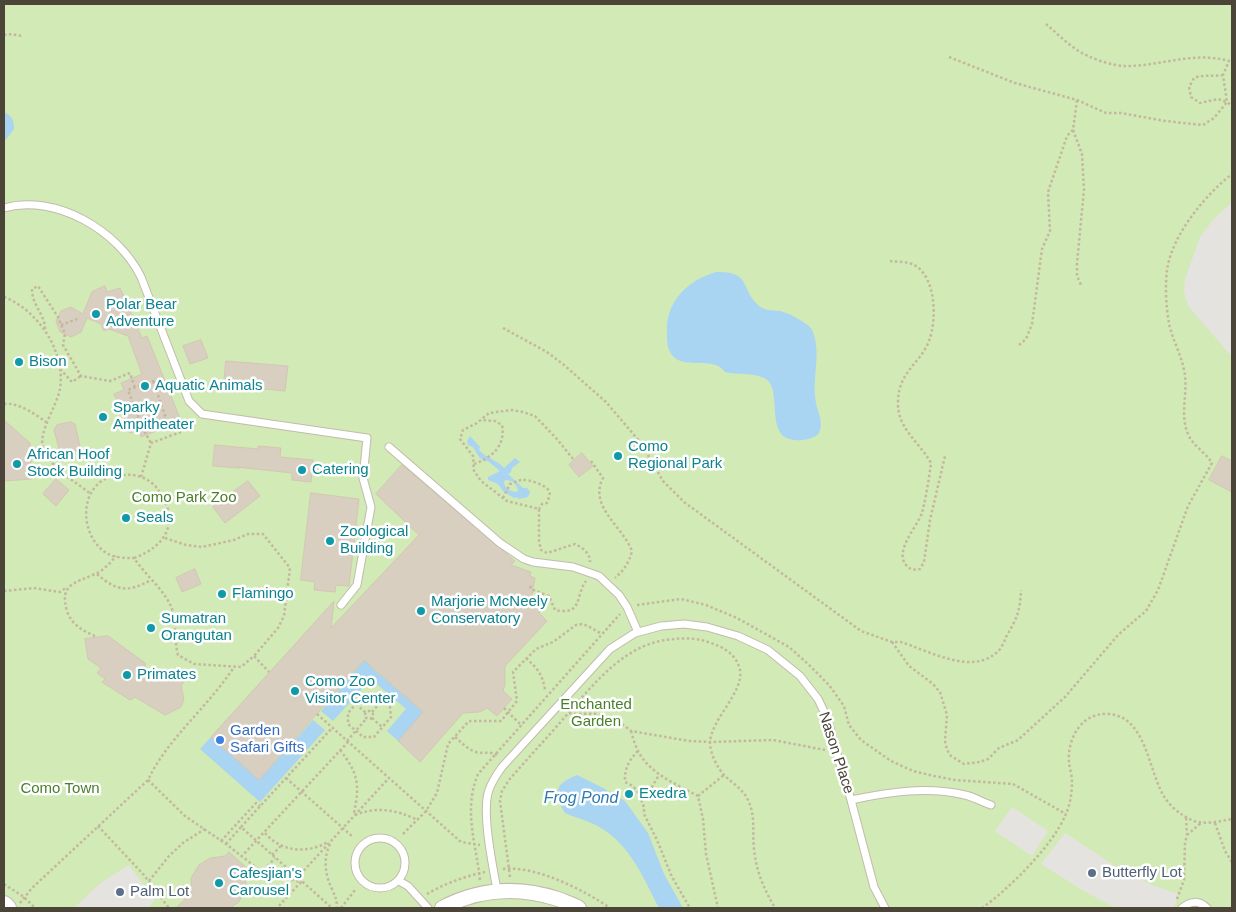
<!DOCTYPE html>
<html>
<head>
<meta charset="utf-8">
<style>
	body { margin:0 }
	#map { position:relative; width:1236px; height:912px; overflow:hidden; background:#f6f3ec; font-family:Arial,sans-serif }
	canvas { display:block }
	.frame { position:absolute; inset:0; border:5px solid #4b4439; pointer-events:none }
</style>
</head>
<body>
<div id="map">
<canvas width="1236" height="912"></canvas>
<div class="frame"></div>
</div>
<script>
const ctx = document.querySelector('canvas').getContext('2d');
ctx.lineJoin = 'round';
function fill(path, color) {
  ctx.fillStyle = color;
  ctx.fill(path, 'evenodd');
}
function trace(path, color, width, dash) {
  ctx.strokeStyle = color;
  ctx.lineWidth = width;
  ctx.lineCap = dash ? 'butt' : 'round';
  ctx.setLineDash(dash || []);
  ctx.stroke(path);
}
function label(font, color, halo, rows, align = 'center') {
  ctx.font = font + ' Arial,sans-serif';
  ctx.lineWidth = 5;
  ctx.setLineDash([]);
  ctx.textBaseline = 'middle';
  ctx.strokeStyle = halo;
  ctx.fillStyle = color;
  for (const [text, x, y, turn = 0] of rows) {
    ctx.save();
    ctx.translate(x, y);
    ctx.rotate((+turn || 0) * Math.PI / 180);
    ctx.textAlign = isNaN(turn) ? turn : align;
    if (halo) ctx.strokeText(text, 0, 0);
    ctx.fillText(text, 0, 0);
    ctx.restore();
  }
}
fill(new Path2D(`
	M4 4H1232V908H4Z`), '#d2eab5');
fill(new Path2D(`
	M1232 202V357L1188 306 1184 292 1185 279 1200 237 1213 220Z
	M1012 807 1048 831 1032 856 995 831Z
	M1065 833 1118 868 1154 886 1178 894 1174 908H1116L1082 890 1041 864Z
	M129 865 155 900 148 908H74L99 884Z`), '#e5e3e0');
fill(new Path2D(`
	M4 112C12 116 14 120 14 129L4 142Z
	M716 272C751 271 740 288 758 305 764 311 772 310 780 311 791 314 802 320 811 328 823 351 811 378 816 403 818 413 824 423 819 433 815 439 801 441 794 440 764 437 783 390 766 379 754 372 738 375 725 372 714 355 685 371 672 355 667 349 667 340 667 333 665 302 688 280 716 272Z
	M470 436 480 447 479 450C486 458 497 460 504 468L515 458 520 462 512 468 511 472 508 474 523 488H527L530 492 528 497 519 499 516 497 514 498 503 491 498 484 488 480V477L500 471 488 461H484L479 457 473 447 468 445 467 441ZM507 480 514 482 518 489 517 492C510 492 504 488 504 481Z
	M374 649 381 655 371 667 415 705 426 693H441L398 741 387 731 406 709 371 679 333 721 321 711Z
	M313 720 325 730 260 802 200 749 211 737 259 780Z
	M577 775 603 788 625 801 648 833 664 874 683 908H659C644 879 631 846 601 828 590 821 576 818 565 813 553 793 554 784 577 775Z`), '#a9d4f2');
const building = new Path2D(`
	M105 286 107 292 120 288 142 338 147 336 181 421 141 437 139 430 130 433 114 394 124 390 121 383 142 374 128 336 109 329 104 331 101 324 87 318 81 332 71 337 60 332 56 321 61 311 71 307 83 314 92 292Z
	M201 340 208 358 190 364 183 346Z
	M226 361 288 366 285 391 224 385Z
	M4 420 30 443 32 479 4 481Z
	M71 422 75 424 80 446 79 450 65 454 60 452 54 430 57 425Z
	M215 445 258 449V446L281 448 280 457 313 460 311 482 292 480V473L237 467 239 468 213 466Z
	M582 453 593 466 579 477 569 465Z
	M1222 456 1232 461V492L1209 480Z
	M402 465 515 561 511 565 531 572 530 576 535 578 531 600 542 609 539 613 547 621 505 666V684L503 691 512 699 497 716 487 708 480 712 463 713 420 762 398 741 423 712 364 660 259 780 211 737 334 601 331 628 419 535 376 494Z
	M56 479 69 490 56 506 43 494Z
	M248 481 260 496 225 523 213 507Z
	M311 493 359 499 349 586 336 585 335 592 314 590 315 582 301 580Z
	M195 569 201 584 182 592 176 578Z
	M108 636 145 663 146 668 162 680 172 679 179 671 188 677 181 686 184 699 181 707 165 715 135 697 130 700 102 682 105 679 97 673 101 668 88 659 85 639Z
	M229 852 249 870 245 874 246 887 239 902 230 908H176L192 892 191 878 199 865 210 858 225 856Z`);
fill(building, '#d8cfc1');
trace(building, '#d3c7b4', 1);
const service = new Path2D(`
	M4 208C55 193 119 231 141 277L189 401 202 414 367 438 363 478 371 507 357 585 341 605
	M389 447 500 543 524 559 533 562 573 567 599 576 619 595 627 607 638 632
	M851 800C889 792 927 786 965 795 974 797 982 802 991 805
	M355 863a25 25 0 1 1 50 0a25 25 0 1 1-50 0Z
	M399 881 408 886 428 908
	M497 890C493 867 481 811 489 790 492 781 497 774 502 767L610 649 635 633 661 626 684 624 707 627 738 636 768 650 800 676 818 699 828 720 836 751 851 800 874 887 885 908
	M1182 908C1190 901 1199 900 1207 908`);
const minor = new Path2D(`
	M442 908C480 888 518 886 558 899 565 902 573 904 579 908`);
const tertiary = new Path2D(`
	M4 905 7 908`);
trace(service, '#c2bbae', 9);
trace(minor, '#c2bbae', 16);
trace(tertiary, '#c2bbae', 20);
trace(new Path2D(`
	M1046 24C1059 35 1072 49 1088 56 1099 61 1114 66 1126 66 1161 66 1193 51 1229 61L1223 75 1227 102 1232 106
	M4 35 8 34 23 36
	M949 57 1015 83 1077 100 1106 113H1121L1165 121 1203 125 1214 118 1227 102 1218 99 1200 103 1191 97 1189 87 1194 78C1204 74 1212 77 1223 75
	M1073 130 1082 154 1084 190 1077 263V276L1081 285
	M890 261C898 262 909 261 916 266 936 279 937 320 929 341 920 364 899 371 898 401 897 429 918 440 931 463 929 479 926 497 922 513 917 527 894 551 906 565 910 570 914 570 920 569L924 562 930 520 945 456
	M4 297C38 310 66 352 60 389 57 405 38 433 43 447 51 469 73 480 91 494
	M61 325 80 318
	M503 328 547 352 564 365 606 402 641 443 663 481 684 502 861 631 892 642H901C929 651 971 675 996 653 1001 650 1004 642 1006 637 1017 618 1020 612 1021 590
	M45 329C45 314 32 306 32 289L38 286 58 317 65 334 63 345 81 376 110 381 130 373 135 388
	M1019 345 1026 339 1032 324 1042 249 1050 231 1048 192 1067 136 1073 130 1077 100
	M60 369 72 382 81 376
	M153 381 166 418 142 427 128 390Z
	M4 404C18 402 35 414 46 422
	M142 427 151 443
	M573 459 557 439 535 416 523 412 512 410 489 413 477 423 463 430 460 439 473 456 474 471 481 481 507 501 539 509V541L541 550 547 553 575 544C583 548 590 553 590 562
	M591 461 603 478C588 506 623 527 632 551 629 563 624 570 615 578
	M474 464C492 458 506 445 502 425L495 421 481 420
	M141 477 151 443 181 432
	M503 498 510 484C514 483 518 480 522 480 529 479 546 485 549 491 551 495 548 499 547 503L542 504 539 509
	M165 538 186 545 202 547 234 540 248 534H263L290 568 284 616 278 628 254 656
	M134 558C170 545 180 517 156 487 148 478 137 474 125 475 118 475 110 476 103 480 77 497 83 540 108 554 115 558 126 558 134 558 145 575 165 590 172 609 177 624 174 640 178 655L194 664 241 667 254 656 269 672
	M97 574C116 591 128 593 151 580
	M530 586 531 589 549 596 555 610C583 616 575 596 586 581
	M4 591 33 588 60 592 67 587
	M637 605 681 599 706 605 737 618 789 647 808 664 829 685 844 706 849 725 861 740 891 761 913 771 934 776 955 780 1013 784 1066 814
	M95 636C83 631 71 624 67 611 59 584 75 583 95 574 103 571 110 563 116 556
	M892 642 909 666 933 684 940 692 947 715 945 741 947 750 951 756 964 764 980 762 988 759 999 748 1018 740 1065 697 1118 635 1146 611 1158 590 1188 506 1212 463C1205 452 1193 446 1188 434 1179 413 1189 391 1184 370 1181 354 1172 339 1169 323 1166 307 1165 286 1167 270 1172 235 1205 195 1232 174
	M526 658C537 668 543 675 545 690
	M364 694H375L390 707 391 717 374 737H363L348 724V713Z
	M356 704 366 713
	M504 708 522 726
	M365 715a4 4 0 1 1 8 0a4 4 0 1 1-8 0Z
	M372 712 382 700
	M569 713C578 715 587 713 596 714 609 716 622 723 631 731L689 741 710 742 773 740 825 750
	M317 714 461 842 480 845
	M372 718 382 727
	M631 731C633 738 635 745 638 751 650 774 676 784 698 796L703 819 706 854 718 908
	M455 737C462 743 467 749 476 752 484 754 490 751 497 755
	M347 741 366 719
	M340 750C358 773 360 784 354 813
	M638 751C629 760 624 769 625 782L633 786 639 794 644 807V814L657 840 672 877 690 908
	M286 778 353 837
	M148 780 185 816 226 844 262 872 275 858
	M698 796 724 775
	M641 798 650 790 659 775
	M355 815C378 806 396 810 418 820
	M1215 823 1225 851 1232 862
	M98 826 143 874 169 908
	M241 827 332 728
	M265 833C281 852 307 854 328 842
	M403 834 426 811 437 793 448 744 469 721H501L517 701 513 672 536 649 553 642 576 625 582 624 588 626 602 634
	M1187 835 1201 823
	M221 841 256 803 260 806
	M226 844 241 827 332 908
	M330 844C323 858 325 875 332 889 335 896 337 900 337 908
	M272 855 281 846
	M241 857 348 742
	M503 869C535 865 584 890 610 908
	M262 873 301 882 277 908
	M510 877 500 801 502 791 509 780C527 759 546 739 564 718 594 684 625 642 674 639 685 638 697 638 708 642 723 647 736 653 740 670 744 692 712 718 710 742 710 753 717 768 725 776 733 784 743 789 748 800 756 817 752 831 754 849 756 871 764 889 775 908
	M297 878 388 779
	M480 880C476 843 463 810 478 774L620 614
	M149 881 169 856 184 842 205 829
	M4 884 24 897 35 908
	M427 894C444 884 465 876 485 872
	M1177 899 1184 880 1185 843 1187 835 1186 817
	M20 903 32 888 148 780C167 739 209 706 234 667
	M341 908 355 890
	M982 908C1008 890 1053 845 1065 816 1070 806 1072 793 1072 782 1072 776 1070 769 1069 763 1067 739 1081 712 1109 714 1147 717 1148 772 1165 798 1169 804 1175 810 1181 814 1186 817 1192 821 1198 822 1209 824 1221 821 1232 819`), '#c4b79f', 2.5, [2.5, 2.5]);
trace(service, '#fff', 7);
trace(minor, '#fff', 14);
trace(tertiary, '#fff', 18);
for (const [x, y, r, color] of [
	[96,314,5,"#0f9aa8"],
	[19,362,5,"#0f9aa8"],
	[145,386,5,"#0f9aa8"],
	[103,417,5,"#0f9aa8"],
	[618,456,5,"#0f9aa8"],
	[17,464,5,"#0f9aa8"],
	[302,470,5,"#0f9aa8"],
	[126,518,5,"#0f9aa8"],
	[330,541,5,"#0f9aa8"],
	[222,594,5,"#0f9aa8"],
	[421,611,5,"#0f9aa8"],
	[151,628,5,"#0f9aa8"],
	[127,675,5,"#0f9aa8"],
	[295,691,5,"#0f9aa8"],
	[220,740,5,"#3f7fe0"],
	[629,794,5,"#0f9aa8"],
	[1092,873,5,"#5c6f8a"],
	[219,883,5,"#0f9aa8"],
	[120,892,5,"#5c6f8a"]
]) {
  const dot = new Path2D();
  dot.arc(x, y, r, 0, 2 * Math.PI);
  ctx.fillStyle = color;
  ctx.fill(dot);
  trace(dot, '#fff', 2);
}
label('15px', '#0d838f', '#fff', [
	["Polar Bear",106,305],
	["Adventure",106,322],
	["Bison",29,362],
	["Aquatic Animals",155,386],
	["Sparky",113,408],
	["Ampitheater",113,425],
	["Como",628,447],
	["Regional Park",628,464],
	["African Hoof",27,455],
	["Stock Building",27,472],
	["Catering",312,470],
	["Seals",136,518],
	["Zoological",340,532],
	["Building",340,549],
	["Flamingo",232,594],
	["Marjorie McNeely",431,602],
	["Conservatory",431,619],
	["Sumatran",161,619],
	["Orangutan",161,636],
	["Primates",137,675],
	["Como Zoo",305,682],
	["Visitor Center",305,699],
	["Exedra",639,794],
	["Cafesjian's",229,874],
	["Carousel",229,891]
], 'left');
label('15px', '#4a7f2a', '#fff', [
	["Como Park Zoo",184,498],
	["Enchanted",596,705],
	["Garden",596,722],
	["Como Town",60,789]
]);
label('15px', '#366cbe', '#fff', [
	["Garden",230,731],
	["Safari Gifts",230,748]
], 'left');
label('15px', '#4b4439', '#fff', [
	["Nason Place",836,753,72]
]);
label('15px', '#4e5e75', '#fff', [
	["Butterfly Lot",1102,873],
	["Palm Lot",130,892]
], 'left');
label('italic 16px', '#2e7ab2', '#fff', [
	["Frog Pond",581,799]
]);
</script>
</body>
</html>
